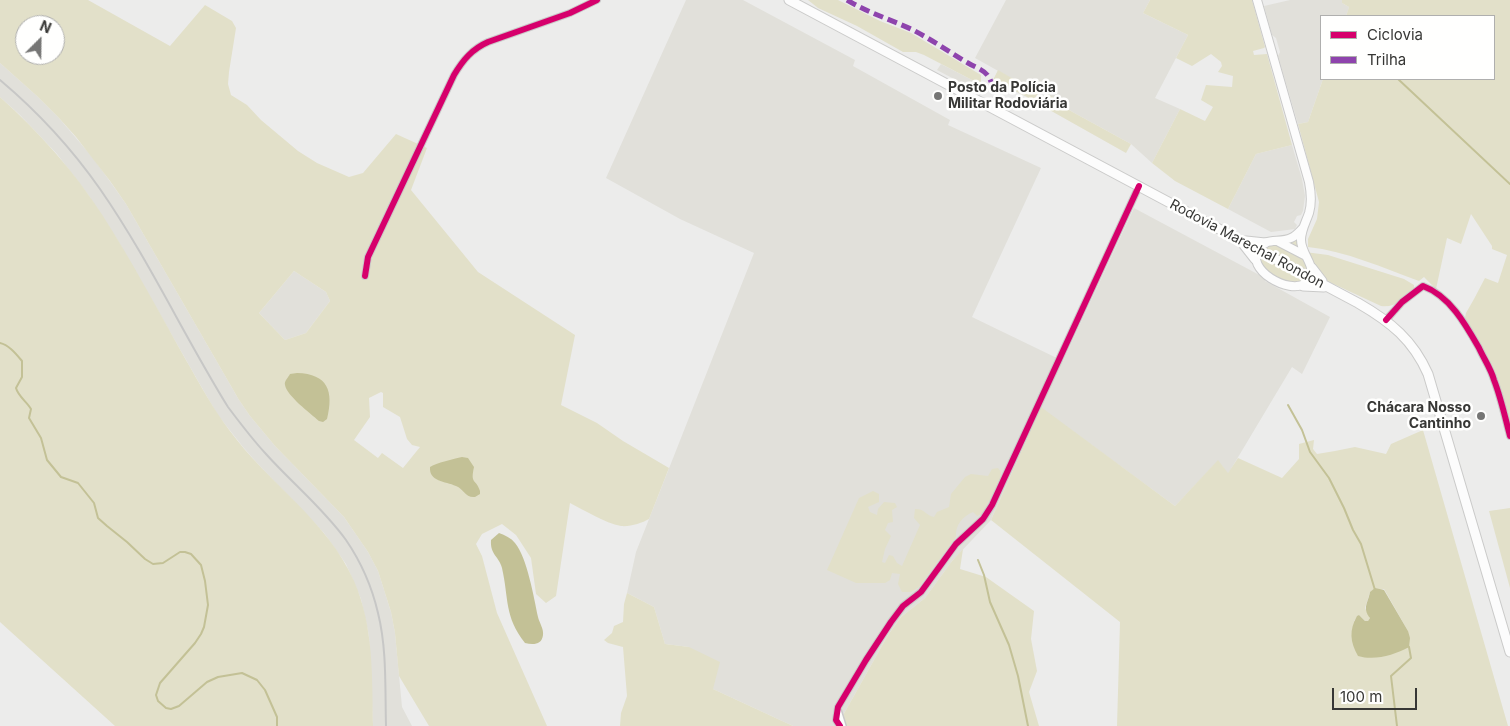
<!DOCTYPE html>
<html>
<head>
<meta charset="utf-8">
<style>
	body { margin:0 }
	#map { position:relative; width:1510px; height:726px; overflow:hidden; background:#ececeb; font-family:Inter,sans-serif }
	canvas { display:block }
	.legend { position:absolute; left:1320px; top:15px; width:175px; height:65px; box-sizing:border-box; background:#fffffe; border:1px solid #afafae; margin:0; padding:6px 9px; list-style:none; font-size:15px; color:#373735 }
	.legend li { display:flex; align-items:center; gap:10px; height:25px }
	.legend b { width:25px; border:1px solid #afafae }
	.north { position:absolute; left:15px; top:15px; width:50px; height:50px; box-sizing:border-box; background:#fffffe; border:1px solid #afafae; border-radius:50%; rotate:23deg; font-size:14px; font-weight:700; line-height:20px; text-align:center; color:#373735 }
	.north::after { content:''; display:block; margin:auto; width:18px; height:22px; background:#767675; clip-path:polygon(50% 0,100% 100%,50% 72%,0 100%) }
	.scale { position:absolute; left:1332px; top:688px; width:85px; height:22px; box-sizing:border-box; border:2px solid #373735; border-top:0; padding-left:6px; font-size:15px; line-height:18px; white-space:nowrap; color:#373735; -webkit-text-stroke:4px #fffffe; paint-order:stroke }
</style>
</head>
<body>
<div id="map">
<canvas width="1510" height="726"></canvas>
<ul class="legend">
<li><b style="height:6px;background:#d6006c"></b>Ciclovia</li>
<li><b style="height:6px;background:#8e44ad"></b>Trilha</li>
</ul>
<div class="north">N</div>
<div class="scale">100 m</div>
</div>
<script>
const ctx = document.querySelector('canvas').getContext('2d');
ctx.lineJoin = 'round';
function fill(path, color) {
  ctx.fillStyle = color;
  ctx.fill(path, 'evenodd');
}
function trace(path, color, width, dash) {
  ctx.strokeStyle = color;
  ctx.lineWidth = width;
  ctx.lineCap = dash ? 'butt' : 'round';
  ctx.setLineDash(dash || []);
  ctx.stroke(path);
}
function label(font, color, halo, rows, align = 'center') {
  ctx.font = font + ' Inter,sans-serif';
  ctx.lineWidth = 5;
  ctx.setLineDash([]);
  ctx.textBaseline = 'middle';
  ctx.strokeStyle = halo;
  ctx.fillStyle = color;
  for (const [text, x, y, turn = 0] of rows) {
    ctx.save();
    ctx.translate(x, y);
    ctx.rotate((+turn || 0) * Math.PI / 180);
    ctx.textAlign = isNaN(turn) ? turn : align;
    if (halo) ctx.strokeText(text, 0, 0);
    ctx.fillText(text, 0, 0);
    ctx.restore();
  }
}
fill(new Path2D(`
	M686 0H743L855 60 853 66 950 120 948 125 1041 168 972 317 1063 361 1134 208 1265 278V281L1330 317 1302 374 1292 367 1228 474 1218 461 1175 506 1041 408 991 520 952 561 925 598 901 617 888 635 837 726H793L713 689 689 647 665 644 654 607 627 593 636 552 754 253 680 219 606 178Z
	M1006 0H1150L1143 13 1188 35 1155 98 1180 109 1152 163 1131 144 1058 104 1056 99 1032 85 1027 87 975 58Z
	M1290 0H1342V3L1349 7 1346 16H1321V79H1323L1308 122 1298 124 1278 56 1280 52 1276 38 1272 35 1264 6Z
	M0 63 38 97 58 117 94 159 126 204 239 400 250 416 275 446 344 517 368 552 378 571 391 612 395 633 402 707 412 726H373L369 636 361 599 346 564 324 533 257 463 243 447 217 414 118 241 89 196 57 154 20 115 0 97Z
	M941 64 974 81 971 88 937 70Z
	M1292 145 1302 179 1305 196 1303 211 1301 215 1297 216 1294 222 1297 225 1295 229 1271 232 1228 209 1256 154Z
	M294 271 326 292 330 301 306 333 285 340 259 313Z`), '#e1e0da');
fill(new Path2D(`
	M0 0H88L170 46 205 5 232 21 236 28 229 72 228 84 231 95 247 105 261 120 298 151 317 163 349 177 363 173 396 134 427 148 411 190 478 272 575 335 561 405 597 423 623 441 669 468 649 519C642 523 630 527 621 526 605 523 584 510 570 503L556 596 546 603 536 594 531 558 516 535 502 524 482 534 476 544 482 556 497 613 547 726H429L399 676 395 633 391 612 378 571 368 552 344 517 275 446 250 416 239 400 160 263 126 204 110 181 76 137 58 117 38 97 0 63ZM25 25H55V55H25ZM294 271 326 292 330 301 306 333 285 340 259 313ZM381 392 383 393V407L400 417 407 439 412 445 420 447 403 468 382 453 378 458 354 440 370 417 369 398Z
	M808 0H838L880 21 911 33 981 75V82L974 81 924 55 916 52H903L857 26 818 8Z
	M1150 0H1252L1265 47 1264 48 1253 51 1254 55 1267 54 1292 145 1256 154 1228 209 1175 181 1152 163 1180 109 1205 121 1213 107 1201 100 1206 85 1232 87 1233 76 1218 72 1222 66 1221 62 1211 54 1192 66 1176 58 1188 35 1143 13Z
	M1342 0H1510V428L1497 378 1487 356 1465 318 1466 313 1474 299 1485 278 1498 283 1507 255 1492 249V246L1471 214 1461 244 1447 238 1436 289 1424 277 1419 281C1383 268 1346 251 1308 247V239L1317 219 1319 202 1298 124 1308 122 1323 79H1494V16H1346L1349 7 1342 3Z
	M998 70 1027 87 1032 85 1040 90 1035 98 1031 99 993 80Z
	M1048 94 1056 99 1058 104 1131 144 1126 153 1046 108 1044 103Z
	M0 97C39 132 74 171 103 216 133 263 159 312 186 360 200 384 213 409 230 431 268 483 328 521 354 581 374 626 372 677 373 726H115L0 622Z
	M1300 234 1310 268 1305 281 1286 283 1266 273 1258 261 1261 249 1267 244Z
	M1305 252 1328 255 1404 279 1414 285V290C1403 299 1395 308 1381 306L1325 280 1320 276Z
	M1041 407 1175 506 1218 460 1228 473 1238 458 1282 478 1299 459V444L1314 440 1313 449 1317 454 1335 451 1355 447 1386 454 1391 444 1423 430 1508 726H1117L1120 622 991 520ZM1384 589 1408 631 1354 621 1359 615 1365 621H1368L1370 618 1365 608 1370 592Z
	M998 468 1001 472 1000 481 982 514 977 516 973 512C963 516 955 525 956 537L919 587 911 592H902L898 584 900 574 892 573 890 580 885 583H856L827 570 859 498 873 491 879 494V502L868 507 870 512 877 515 878 509 884 502 895 503 897 507 892 510 893 522 888 523 885 530 891 536 885 549 882 562 885 563 889 555 893 556 897 563 902 566 920 525 914 518 915 509C926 509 926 516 934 517L937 512 949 507 951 494 965 477 971 474 988 476 992 469Z
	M1510 508V588L1489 511Z
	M963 549 960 569 986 577 1034 611 1031 639 1037 671 1029 692 1039 726H837L888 635 901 617 925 598 952 561Z
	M627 593 654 607 665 644 689 647 720 662 713 689 793 726H620L621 713 627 696 623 647 608 643 604 640 612 633 614 626 623 622 624 604Z`), '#e2e0c9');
fill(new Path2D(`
	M297 373C328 374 334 391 327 419L323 422 319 421C310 413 287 396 285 385 284 381 288 378 290 374Z
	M462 457 468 458 474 467C470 485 476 478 480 491V494L475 497C465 498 464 489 456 486 445 481 429 482 430 467 436 463 454 459 462 457Z
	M499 533C505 535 511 538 515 543 527 557 534 598 538 617 539 622 544 629 543 635 542 645 533 645 525 643 504 616 509 599 502 568 499 556 490 555 491 540Z
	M1375 588 1384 590 1408 631 1410 638 1409 647C1394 655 1375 661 1358 656 1350 642 1349 630 1357 616L1359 615 1365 621H1368L1370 618C1362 608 1368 603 1370 592Z`), '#c3c196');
trace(new Path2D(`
	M1398 79 1510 184
	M0 343C9 345 16 354 22 361V377L16 388C18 396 27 402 31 409L29 418 41 438 47 460 61 477 78 483 94 503 98 518 107 526 127 542 145 559 153 564 163 563 180 552H185L191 554 201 565 205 581 208 605 204 627 201 634 195 643 160 683 156 695 158 701 166 708 171 709 179 706 207 682 218 677 242 673 257 680 265 690 277 717V726
	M1288 405 1302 430 1310 452 1329 478 1344 508 1353 530 1361 544 1375 590
	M978 560 984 575 990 602 1009 645 1018 676 1028 726
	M1397 726 1391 676 1411 658 1409 647 1407 646`), '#c3c196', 2);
const street = new Path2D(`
	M365 276 368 257 454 75C463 60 472 49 488 42L570 13 597 0
	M1386 320 1402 302 1423 286C1450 296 1466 325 1479 348 1484 359 1491 369 1494 380 1501 398 1505 417 1510 436
	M838 710 843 726
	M840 726 836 720 838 707 866 660 891 622 903 606 921 592 956 544 983 519 992 505 1139 186`);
const secondary = new Path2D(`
	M1257 0 1309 182C1311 192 1312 203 1309 213 1306 222 1301 230 1301 240 1301 252 1312 262 1312 273
	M1303 228C1299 232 1296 236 1291 238 1281 243 1264 238 1258 248 1245 270 1289 295 1306 283
	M1279 242 1306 256`);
const primary = new Path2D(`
	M789 0 1358 303C1391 322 1413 340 1428 374L1510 652
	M1246 241 1265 243
	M1244 245 1255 259
	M1312 268 1322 281
	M1303 286 1324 287`);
trace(street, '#cacac9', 8);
trace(secondary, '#cacac9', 10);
trace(primary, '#cacac9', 11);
trace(street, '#fcfcfc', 5);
trace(secondary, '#fcfcfc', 8);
trace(primary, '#fcfcfc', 9);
trace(new Path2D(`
	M0 80C38 112 72 149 100 189 148 258 184 336 228 407 240 423 252 439 266 454 292 483 323 508 346 540 361 562 372 587 378 613 387 649 385 689 386 726`), '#c7c7c6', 2);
trace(new Path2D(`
	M847 0C869 13 889 19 911 29 931 39 949 52 968 63 978 69 987 70 991 82`), '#8e44ad', 5, [10, 5]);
trace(new Path2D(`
	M365 276 368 257 454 75C463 60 472 49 488 42L570 13 597 0
	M1386 320 1402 302 1423 286C1450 296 1466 325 1479 348 1484 359 1491 369 1494 380 1501 398 1505 417 1510 436
	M840 726 836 720 838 707 866 660 891 622 903 606 921 592 956 544 983 519 992 505 1139 186`), '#d6006c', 6);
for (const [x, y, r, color] of [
	[938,96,5,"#767675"],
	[1481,416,5,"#767675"]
]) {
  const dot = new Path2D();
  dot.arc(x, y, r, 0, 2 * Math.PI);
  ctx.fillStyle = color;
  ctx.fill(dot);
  trace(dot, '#fffffe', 2);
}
label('bold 14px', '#373735', '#fffffe', [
	["Posto da Polícia",948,88],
	["Militar Rodoviária",948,104],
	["Chácara Nosso",1471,408,"right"],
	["Cantinho",1471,424,"right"]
], 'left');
label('14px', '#373735', '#fffffe', [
	["Rodovia Marechal Rondon",1247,244,28]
]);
</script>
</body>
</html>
